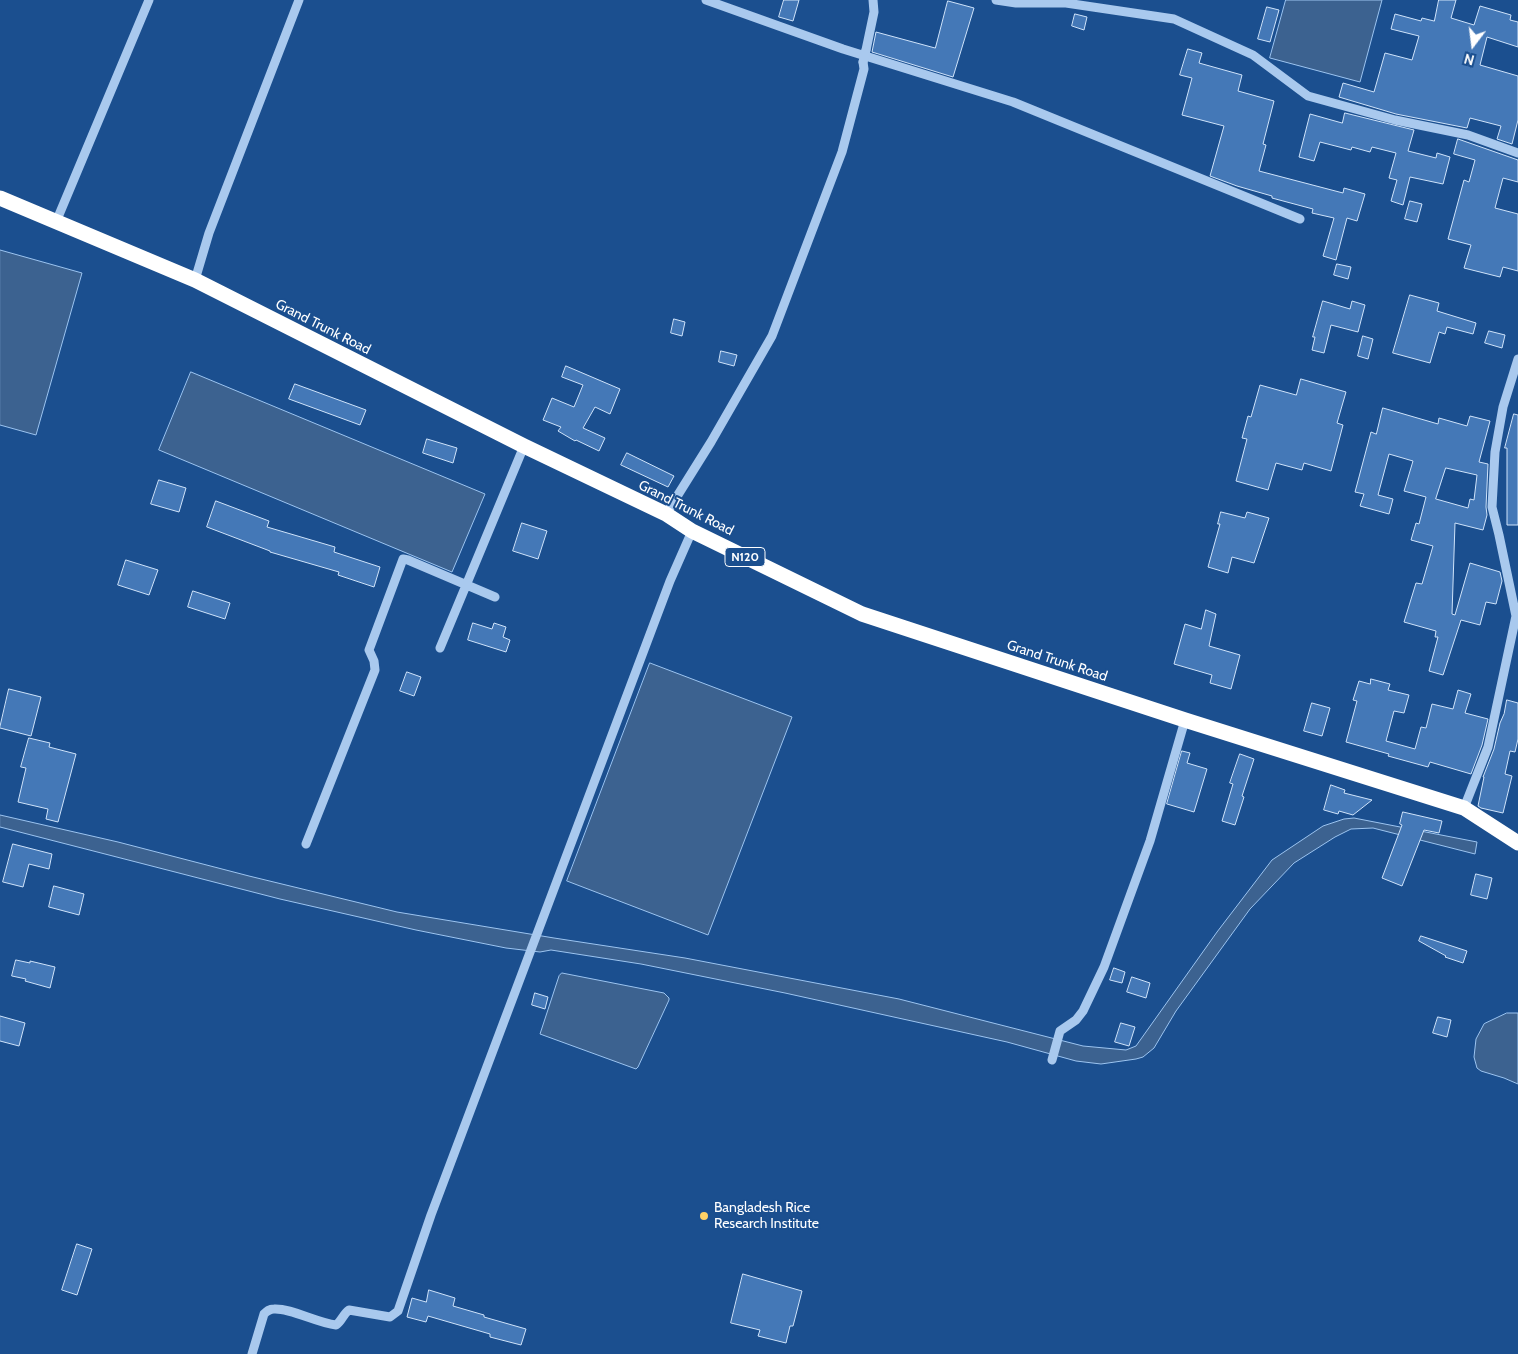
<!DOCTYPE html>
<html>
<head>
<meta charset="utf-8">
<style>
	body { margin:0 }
	#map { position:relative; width:1518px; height:1354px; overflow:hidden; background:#1b4f8f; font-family:Cabin,sans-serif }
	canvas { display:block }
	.north { position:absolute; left:1448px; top:20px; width:50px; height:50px; -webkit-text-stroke:4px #1b4f8f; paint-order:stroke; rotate:195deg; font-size:14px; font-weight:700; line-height:20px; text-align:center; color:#fff }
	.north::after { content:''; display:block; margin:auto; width:18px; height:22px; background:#fff; clip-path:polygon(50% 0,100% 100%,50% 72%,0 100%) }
</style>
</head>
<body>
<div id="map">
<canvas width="1518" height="1354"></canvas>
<div class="north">N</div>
</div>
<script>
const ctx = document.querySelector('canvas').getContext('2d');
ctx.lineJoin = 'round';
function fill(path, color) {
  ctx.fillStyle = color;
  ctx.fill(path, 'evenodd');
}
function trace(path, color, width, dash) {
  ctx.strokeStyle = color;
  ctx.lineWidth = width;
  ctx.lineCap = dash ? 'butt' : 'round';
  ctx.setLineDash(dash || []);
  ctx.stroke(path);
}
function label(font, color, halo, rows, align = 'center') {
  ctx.font = font + ' Cabin,sans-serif';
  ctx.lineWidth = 4;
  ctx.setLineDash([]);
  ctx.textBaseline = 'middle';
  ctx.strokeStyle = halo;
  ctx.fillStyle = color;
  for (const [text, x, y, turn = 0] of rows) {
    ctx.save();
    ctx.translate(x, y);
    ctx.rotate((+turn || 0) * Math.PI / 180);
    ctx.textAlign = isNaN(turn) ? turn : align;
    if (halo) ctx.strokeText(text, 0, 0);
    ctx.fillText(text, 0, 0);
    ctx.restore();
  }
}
const water = new Path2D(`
	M1286 0H1382L1360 82 1270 58Z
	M0 250 82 273 36 435 0 425Z
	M191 372 485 494 452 572 159 450Z
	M650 663 792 717 708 935 567 881Z
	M0 815 118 842 249 876 397 912 554 938 685 958 899 999 1083 1046 1126 1050 1136 1046 1217 932 1272 860 1323 826 1344 819 1354 818 1477 842 1475 854 1373 828 1351 829 1335 837 1294 863 1250 909 1176 1011 1154 1048 1143 1057 1136 1059 1101 1064 1076 1061 1007 1042 785 993 641 964 551 950 540 952 506 948 416 930 280 899 0 827Z
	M562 973 664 993 669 998V1000L638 1067 636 1069 540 1034 559 976Z
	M1507 1013H1518V1084L1504 1078 1481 1071 1477 1068 1474 1057 1476 1039 1484 1024Z`);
fill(water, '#3c6290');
trace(water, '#9cc4f0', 1);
const building = new Path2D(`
	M784 0H799L793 21 779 17Z
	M1439 0H1456L1451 18 1474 25 1480 6 1511 15 1510 20 1518 22V47L1487 37 1480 65 1518 76V120L1512 144 1497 139 1501 126 1470 118 1467 128 1396 114 1339 97 1343 83 1374 92 1385 53 1412 60 1419 36 1391 29 1395 14 1421 21 1422 18 1434 21Z
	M948 1 974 8 953 77 872 52 876 32 935 48Z
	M1267 7 1279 10 1270 42 1258 39Z
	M1075 14 1087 17 1084 30 1072 26Z
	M1188 49 1202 53 1199 63 1242 75 1238 91 1274 101 1263 144 1266 145 1259 171 1343 193 1344 188 1365 194 1357 221 1347 218 1336 260 1323 256 1334 218 1312 213 1313 209 1272 198V196L1237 186 1210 176 1224 126 1182 115 1192 78 1180 75Z
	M1345 113 1414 130 1408 151 1436 158 1437 153 1450 157 1443 184 1410 177 1403 205 1391 201 1397 180 1389 178 1396 153 1372 147 1370 152 1352 147 1351 150 1320 142 1314 161 1299 157 1310 114 1342 123Z
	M1458 139 1518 160V182L1503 178 1495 208 1518 214V271L1503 267 1500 277 1464 268 1471 245 1448 239 1464 180 1469 182 1475 160 1454 154Z
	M1410 201 1422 204 1417 222 1405 219Z
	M1337 264 1351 267 1348 279 1334 275Z
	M1410 295 1439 303 1437 311 1476 323 1473 334 1447 327 1445 334 1439 332 1430 363 1393 353Z
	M1323 301 1350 309 1352 301 1365 305 1358 332 1331 325 1324 353 1312 350 1315 337H1313Z
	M674 319 685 322 682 336 671 333Z
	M1489 331 1505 335 1502 348 1485 343Z
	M1363 336 1373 339 1368 359 1358 356Z
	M721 351 737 355 734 366 719 362Z
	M566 366 620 389 610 414 595 407 583 428 605 438 599 451 576 440 575 441 558 431 561 427 543 420 552 398 574 407 583 385 562 377Z
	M1301 379 1346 392 1337 423 1343 425 1331 471 1304 463 1302 470 1276 463 1268 490 1236 481 1247 439 1242 438 1248 416 1251 417 1260 385 1296 395Z
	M295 384 366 410 360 425 289 399Z
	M1383 408 1438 424 1439 418 1467 426 1470 416 1490 421 1479 462 1488 464 1486 507 1487 515 1483 530 1455 523 1452 614 1455 615 1470 563 1500 572 1502 581 1496 604 1486 602 1480 625 1461 620 1443 675 1429 671 1438 637H1435L1436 631 1404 622 1416 583 1422 584 1433 546 1411 540 1416 523 1419 524 1426 497 1404 491 1413 461 1389 454 1378 495 1393 499 1389 514 1360 506 1364 494 1355 492 1371 432 1376 434ZM1446 468 1477 475 1474 500 1470 499 1468 508 1436 499Z
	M1514 414 1518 415V525H1507V448H1505Z
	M427 439 457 448 453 463 423 453Z
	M627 453 674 476 668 487 621 465Z
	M159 480 186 488 179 512 151 504Z
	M216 501 269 521 267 527 335 547 334 552 380 567 374 587 338 575 339 572 270 552V551L207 527Z
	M1221 512 1245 518 1247 512 1269 518 1254 563 1232 557 1228 573 1208 567 1220 524H1218Z
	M522 523 547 531 538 559 513 551Z
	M126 560 158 570 149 595 118 585Z
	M193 591 230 603 225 619 188 607Z
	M1206 610 1216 614 1209 646 1240 655 1231 689 1210 683 1212 675 1174 664 1185 624 1201 629Z
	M473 623 492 629 494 623 506 627 503 637 510 640 506 652 468 640Z
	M407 672 421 677 414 696 400 691Z
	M1371 679 1390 684 1388 690 1409 695 1404 713 1394 711 1386 741 1415 749 1421 727 1426 728 1432 704 1453 709 1458 690 1471 694 1465 713 1488 719 1482 745 1471 774 1430 762 1428 767 1388 756 1389 754 1346 742 1357 701 1353 700 1359 681 1370 684Z
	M9 689 41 697 31 736 0 728Z
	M1507 700 1518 703V739L1515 752 1510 751 1505 774 1512 776 1503 813 1481 808 1478 806 1484 777H1483L1494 749 1500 723 1504 714Z
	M1312 703 1330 708 1322 736 1304 731Z
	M29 738 50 743 49 747 76 754 58 822 46 819 48 809 18 802 26 768 21 767Z
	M1182 751 1190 753 1187 763 1207 769 1194 812 1167 804Z
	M1240 754 1254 759 1242 796 1244 797 1235 825 1222 821 1233 784 1230 783Z
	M1331 785 1345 790 1344 793 1372 800 1353 815 1339 811 1338 814 1324 810Z
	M1403 812 1442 821 1439 833 1424 830 1402 886 1382 878 1402 825 1400 824Z
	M13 844 52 854 49 869 29 864 23 887 3 882Z
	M1476 874 1492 878 1487 899 1471 895Z
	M54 886 84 894 79 915 49 907Z
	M1421 936 1467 951 1463 963 1445 957 1446 956 1419 941Z
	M16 960 30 963V961L55 967 50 988 25 981 26 979 12 976Z
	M1114 968 1125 972 1122 983 1110 980Z
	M1132 977 1150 983 1146 998 1127 992Z
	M535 993 548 997 545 1009 532 1005Z
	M0 1016 25 1023 19 1046 0 1041Z
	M1438 1017 1451 1020 1447 1037 1433 1033Z
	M1121 1023 1135 1027 1129 1046 1115 1042Z
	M77 1244 92 1249 77 1295 62 1290Z
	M743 1274 802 1291 793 1326H790L786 1343 758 1336 760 1330 731 1323Z
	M429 1290 455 1298 453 1306 484 1315V1317L526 1329 521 1345 490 1337V1334L428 1316 426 1322 407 1317 412 1298 426 1302Z`);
fill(building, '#4478b7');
trace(building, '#cfe3fa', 1);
trace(new Path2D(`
	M706 0 843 49 1013 102 1300 219
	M996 0 1016 3H1066L1174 19 1253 55 1308 96 1395 120 1468 135 1518 153
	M866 50 874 12 873 0
	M56 222 149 0
	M195 280 209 233 299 0
	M666 514 711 442 772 336 842 152 864 69 863 62
	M440 648 524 446
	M1464 808 1488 747 1516 616 1499 535 1492 507 1495 452 1503 407 1518 359
	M306 844 375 670 374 661 369 650 403 559 408 560 495 597
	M1052 1060 1060 1031 1076 1020 1083 1011 1104 967 1150 841 1185 720
	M252 1354 264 1314C267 1311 269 1309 274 1309 291 1308 317 1323 336 1325 342 1321 343 1314 349 1310L390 1317 398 1311 431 1215 670 581 692 531`), '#a9c9ee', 9);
trace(new Path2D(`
	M0 198 195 280 524 446 666 514 692 531 862 614 1185 720 1464 808 1518 843`), '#fff', 15);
trace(new Path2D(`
	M863 62 866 50`), '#a9c9ee', 9);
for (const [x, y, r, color] of [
	[704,1216,5,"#ffd166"]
]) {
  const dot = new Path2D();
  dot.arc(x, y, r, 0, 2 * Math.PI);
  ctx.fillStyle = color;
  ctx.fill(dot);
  trace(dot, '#1b4f8f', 2);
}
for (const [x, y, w] of [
	[745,557,40]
]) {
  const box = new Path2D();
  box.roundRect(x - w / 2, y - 9.5, w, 19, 4);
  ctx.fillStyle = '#1b4f8f';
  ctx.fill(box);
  trace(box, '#fff', 1);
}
label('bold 12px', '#fff', null, [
	["N120",745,557]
]);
label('14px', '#fff', '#1b4f8f', [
	["Grand Trunk Road",323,327,27],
	["Grand Trunk Road",686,508,27],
	["Grand Trunk Road",1057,661,18]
]);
label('14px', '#fff', '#1b4f8f', [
	["Bangladesh Rice",714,1208],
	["Research Institute",714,1224]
], 'left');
</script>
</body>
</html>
